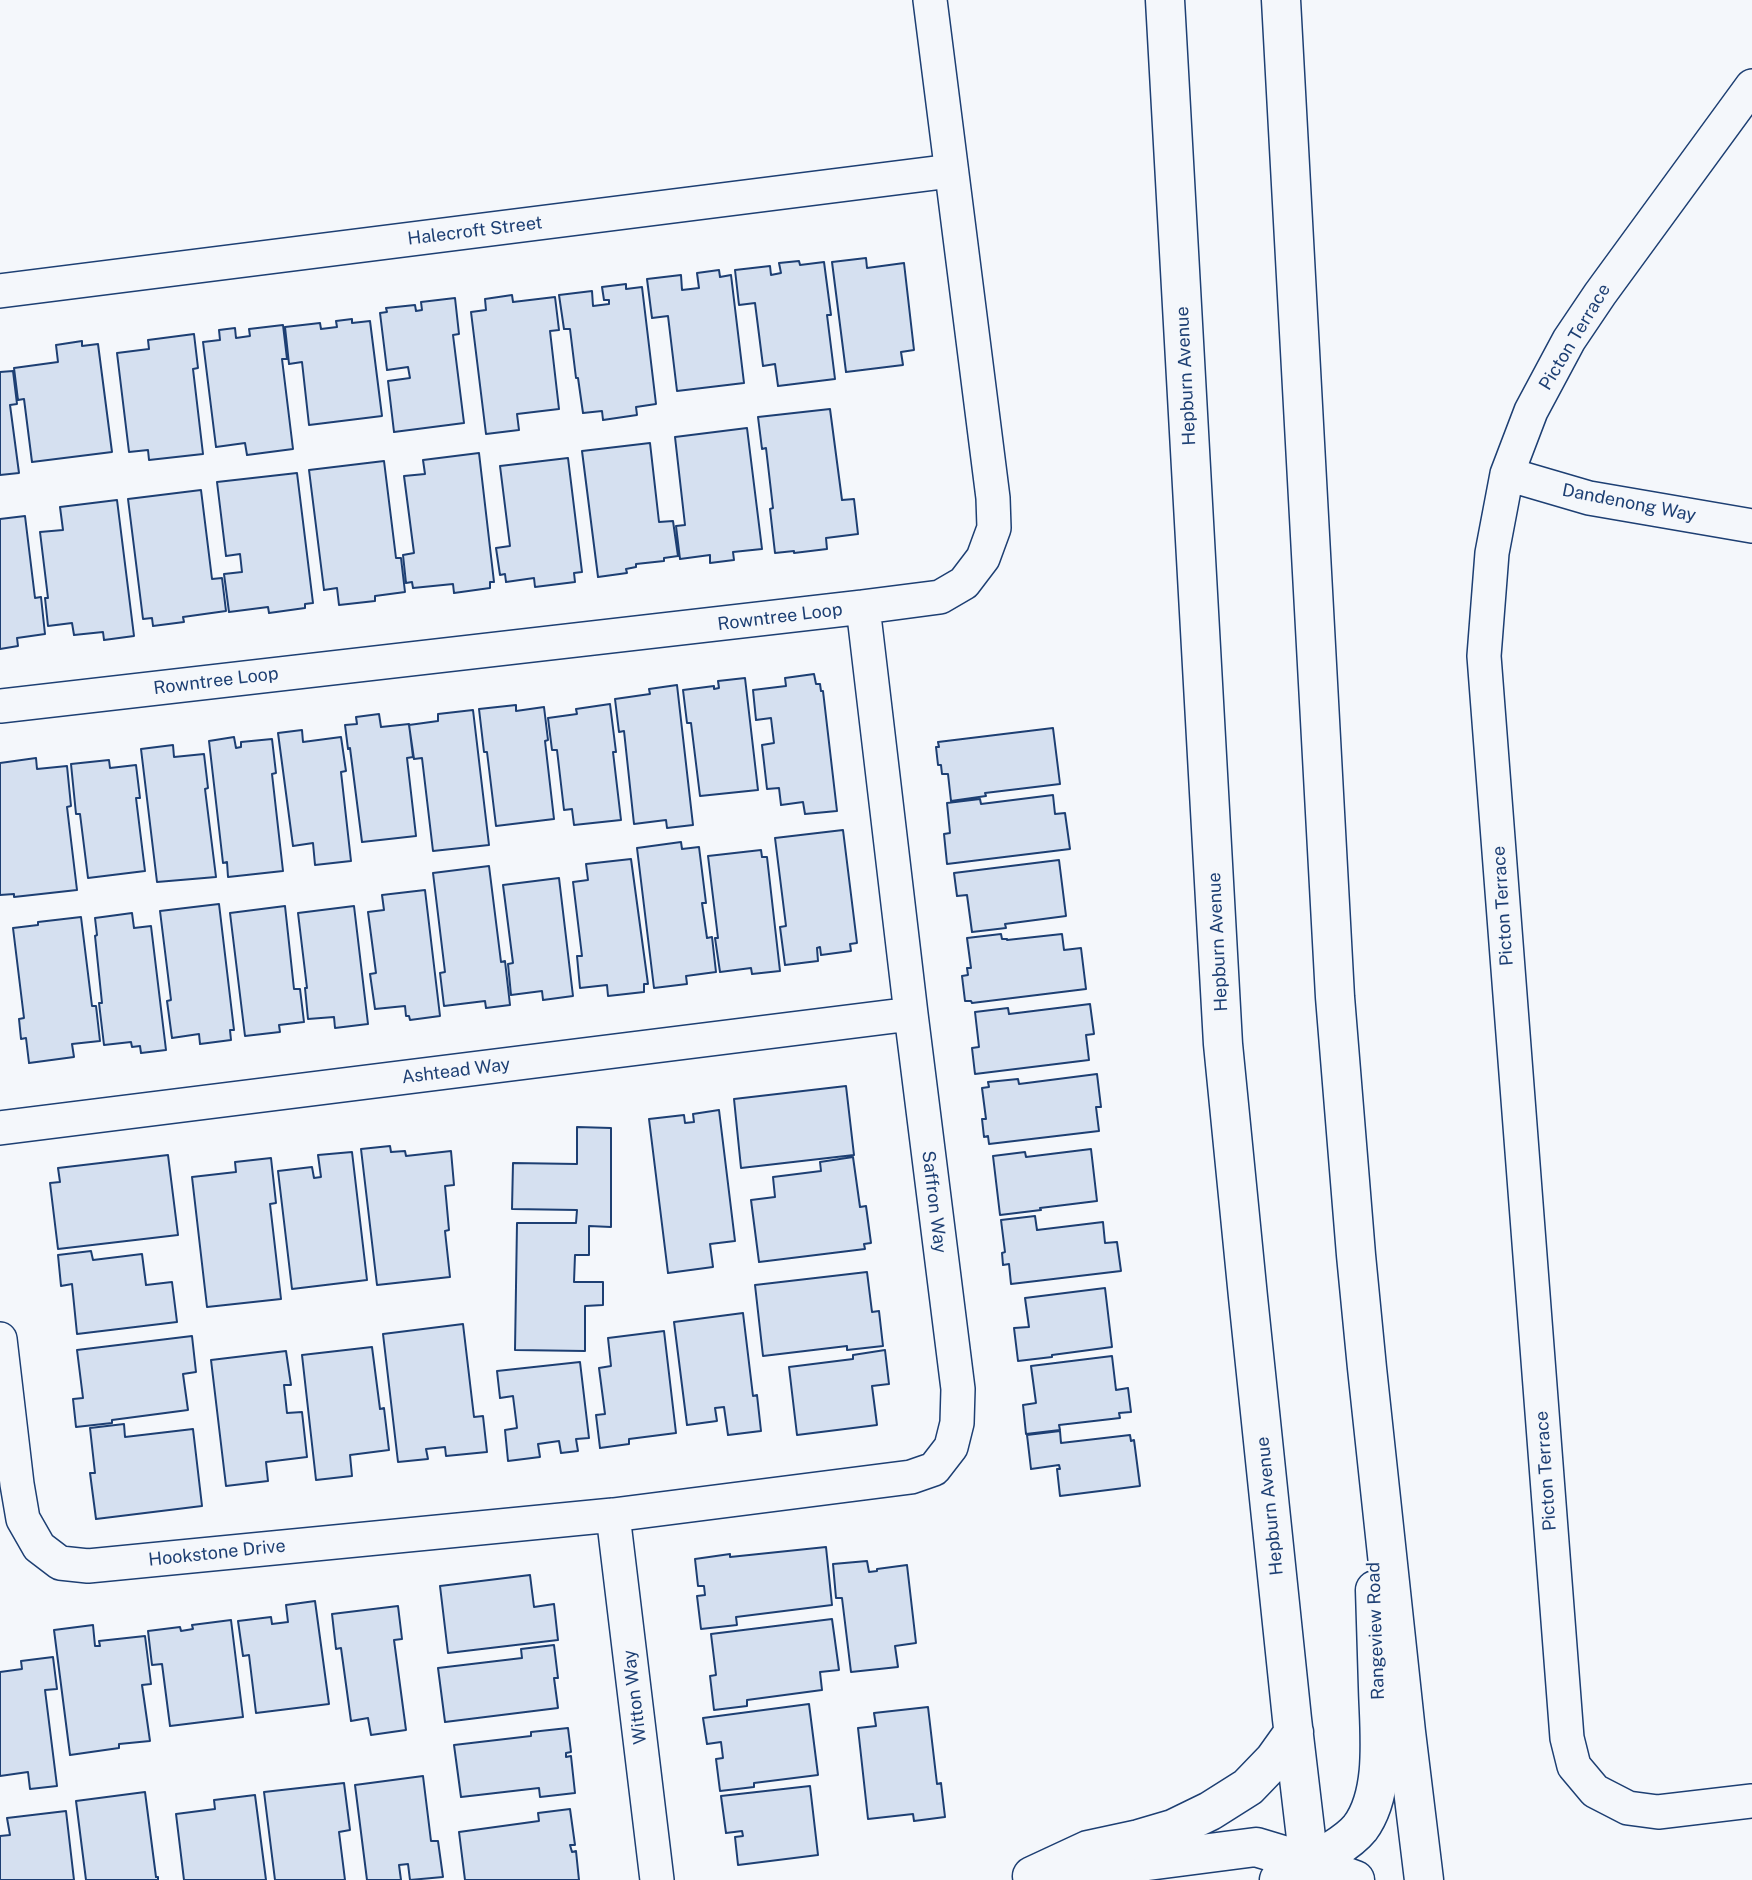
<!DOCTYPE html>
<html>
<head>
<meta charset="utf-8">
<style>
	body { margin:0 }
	canvas { display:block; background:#f4f7fb }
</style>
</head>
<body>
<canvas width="1752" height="1880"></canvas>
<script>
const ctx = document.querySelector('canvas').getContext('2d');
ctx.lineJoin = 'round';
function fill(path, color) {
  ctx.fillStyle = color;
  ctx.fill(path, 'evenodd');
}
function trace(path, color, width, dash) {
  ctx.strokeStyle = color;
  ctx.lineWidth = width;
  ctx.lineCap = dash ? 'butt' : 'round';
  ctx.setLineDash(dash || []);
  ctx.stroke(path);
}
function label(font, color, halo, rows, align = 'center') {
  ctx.font = font + ' "Public Sans",sans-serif';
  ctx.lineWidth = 5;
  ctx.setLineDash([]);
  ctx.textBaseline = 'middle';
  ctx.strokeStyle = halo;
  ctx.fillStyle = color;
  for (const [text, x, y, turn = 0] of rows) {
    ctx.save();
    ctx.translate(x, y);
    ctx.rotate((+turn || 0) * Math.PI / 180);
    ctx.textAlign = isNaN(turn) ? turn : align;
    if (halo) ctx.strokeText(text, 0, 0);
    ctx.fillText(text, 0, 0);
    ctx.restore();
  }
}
const building = new Path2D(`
	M866 258 867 268 904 263 914 350 901 352 903 365 846 372 832 262Z
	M799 261 800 265 824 262 831 315H827L835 379 778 386 775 364 763 366 755 303 739 305 735 270 770 266 771 275 781 273 779 263Z
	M719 270 720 277 731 275 744 383 677 391 668 316 652 318 647 279 681 275 682 290 699 288 697 273Z
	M626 284V289L642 287 656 404 636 407 637 415 603 420 602 411 583 413 578 378H576L570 329H564L559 295 592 291 593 306 609 304V300H604L602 287Z
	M512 295 513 302 555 297 559 330 550 331 559 409 517 414 519 430 486 434 471 312 486 310 485 299Z
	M455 298 459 334 453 335 464 423 394 432 388 381 410 378 408 367 387 370 380 313 387 312 386 308 415 305 416 311 422 310 421 302Z
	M352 319V323L370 321 382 416 309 425 302 362 289 364 285 327 320 323 321 329 337 327 336 321Z
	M283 325 287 359H282L293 449 247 455 245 443 216 447 203 342 220 340 219 330 235 328 236 338 250 336 249 329Z
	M194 334 198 368 193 369 203 454 149 460 148 450 129 452 117 353 149 349 148 340Z
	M82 341V346L98 344 112 452 32 462 24 399 18 400 14 368 58 362 56 345Z
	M13 371 17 404 10 405 19 473 0 475V372Z
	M830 409 842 500 854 499 858 534 826 538 827 549 794 553V551L775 553 770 509 773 508 766 448 762 449 758 417Z
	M747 428 762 549 733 552 734 560 710 563V555L680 559 676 526 685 525 675 437Z
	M650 443 659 522 673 521 678 556 664 558V561L636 564V567L626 569 627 573 598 577 582 451Z
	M479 453 494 582H490V588L454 593 453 584 413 588 412 582 406 583 403 555 414 553 404 476 425 474 423 460Z
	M568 458 582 572 574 573 575 582 535 587 534 578 506 582 505 574 500 575 496 548 510 546 500 466Z
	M384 461 396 558H401L405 592 375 596V601L339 605 337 588 324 590 309 470Z
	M297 473 313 603 305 604V608L269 613 268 607 229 612 224 574 242 572 240 554 226 556 217 482Z
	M201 490 212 579 222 578 226 611 183 617 184 622 153 626 152 618 143 619 128 499Z
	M117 500 134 636 104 640 103 632 74 635 72 623 48 626 45 598H48L40 532 63 530 60 507Z
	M25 516 35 598 41 597 45 634 17 638 18 646 0 649V519Z
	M814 674 816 684H820L821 691H823L837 811 805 814 803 802 781 805 779 788 767 789 762 745 774 743 771 718 756 720 753 690 786 686 785 678Z
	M745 678 758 790 700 796 691 723H687L683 690 714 686V689L719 688 718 681Z
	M677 685 693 825 667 828 666 820 634 824 624 731 619 732 615 699 650 694 649 689Z
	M610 704 616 752H613L621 820 574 825 572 809 564 810 557 750H552L548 718 577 714 576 709Z
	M516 705V711L544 707 548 740 545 741 554 819 496 826 487 752H484L479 709Z
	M473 710 489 845 433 851 422 758 414 759 409 725 438 721V714Z
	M379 714 381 727 409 724 413 757 407 758 416 836 362 842 350 748 348 749 345 725 357 724 356 717Z
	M1053 728 1060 784 985 793 986 796 951 801 948 774H942L941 765H938L936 747H939L938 742Z
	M302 730 303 742 341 737 346 771 341 772 351 861 315 865 313 843 293 846 278 733Z
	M234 737 236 748 241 747V742L272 739 276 773 272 774 283 871 228 877 227 862 223 863 209 741Z
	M173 745 174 757 204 754 208 788 205 789 216 877 157 882 141 749Z
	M36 758 37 769 67 766 71 806 67 807 77 890 14 897V894L0 895V763Z
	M109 760 110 768 136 765 140 798H136L145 871 88 878 80 814H76L71 764Z
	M1053 795 1055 814 1065 813 1070 849 947 864 944 834 950 833 947 803 980 799 981 804Z
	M843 830 857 943 850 944 851 951 821 955 820 947 817 948 818 961 785 965 780 927 786 926 775 838Z
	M681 842 682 849 699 847 706 903H702L707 938 712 937 716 972 686 976 687 984 654 988 637 848Z
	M761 850 762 857H767L780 971 752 974 751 968 720 972 715 938H718L708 856Z
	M631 859 648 984H644V992L608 996 607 985 580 988 577 956H582L573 882 588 880 586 864Z
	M1059 860 1066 916 1005 924 1006 928 972 932 967 895 957 896 954 873Z
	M489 866 501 962 505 961 510 1005 486 1008 485 1001 444 1006 440 973 445 972 433 873Z
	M559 878 573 996 543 1000 542 991 511 995 508 964 513 963 503 885Z
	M425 890 440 1016 410 1020 409 1016H406L405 1006 375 1009 370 974 376 973 368 912 384 910 382 895Z
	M219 904 234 1030H230L231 1040 200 1044 199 1034 172 1038 167 1001 171 1000 160 911Z
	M285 906 294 989H300L304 1022 279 1025 280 1032 245 1036 230 913Z
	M354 906 368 1024 335 1028 334 1017 308 1019 305 988H307L298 913Z
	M132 913 134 928 151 926 166 1050 141 1053 140 1046 132 1047 131 1042 104 1045 99 1003H102L95 936 97 935 95 918Z
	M81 917 92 1006H96L100 1041 72 1044 74 1057 29 1063 26 1038 21 1039 19 1019 24 1018 13 928 38 925V922Z
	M1001 934 1002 939H1007V940L1062 934 1064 950 1081 948 1086 989 972 1003 971 1001H965L962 976 968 975 967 968H971L967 938Z
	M1090 1004 1094 1034 1086 1035 1089 1060 975 1074 972 1048 979 1047 975 1012 1008 1008 1009 1014Z
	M1097 1074 1101 1107H1096L1099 1131 989 1144 988 1136 984 1137 982 1119H986L982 1088 989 1087 988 1082 1018 1079 1019 1084Z
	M846 1086 854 1155 741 1168 734 1099Z
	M719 1110 735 1241 710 1244 713 1267 668 1273 649 1119 684 1115 685 1123 694 1122 693 1114Z
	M577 1127 611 1128V1227L589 1226V1255H575L574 1282H603V1305L585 1306V1351L515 1350 517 1223H576L577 1210 512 1209 513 1163 577 1164Z
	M390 1146 391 1152 405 1151 406 1156 451 1151 454 1185 445 1186 449 1230 445 1231 450 1277 377 1285 361 1149Z
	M1091 1149 1097 1201 1040 1208 1041 1210 1000 1215 993 1156 1025 1152 1026 1157Z
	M352 1152 367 1280 292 1289 278 1171 312 1167 314 1178 321 1177 318 1155Z
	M168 1155 178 1235 58 1249 50 1183 60 1182 58 1168Z
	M853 1157 860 1207 866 1206 871 1243 864 1244 865 1249 759 1262 751 1200 775 1197 773 1177 821 1171 820 1162Z
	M271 1158 276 1203 270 1204 281 1299 207 1307 192 1177 236 1172 235 1162Z
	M1035 1216 1037 1230 1103 1222 1105 1243 1117 1242 1121 1271 1011 1284 1009 1264 1003 1265 1002 1253 1005 1252 1001 1220Z
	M91 1251 93 1260 142 1254 146 1285 172 1282 177 1322 77 1334 72 1284 61 1286 58 1255Z
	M867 1272 872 1312 879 1311 883 1346 847 1350V1346L763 1356 755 1285Z
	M1105 1288 1112 1347 1052 1355V1357L1018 1361 1014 1328 1029 1327 1025 1298Z
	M743 1313 753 1396 757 1395 761 1431 728 1435 724 1407 715 1408 717 1421 687 1425 674 1322Z
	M463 1324 474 1417 483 1416 487 1452 446 1456 445 1447 426 1449 428 1459 398 1462 383 1334Z
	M664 1331 676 1433 629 1439V1444L600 1448 596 1415 605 1414 599 1368 611 1366 608 1338Z
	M192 1336 196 1372 183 1374 188 1410 112 1420V1423L76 1427 73 1399 83 1398 77 1350Z
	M372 1347 380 1409 384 1408 389 1450 350 1455 352 1476 316 1480 302 1355Z
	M885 1350 889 1384 872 1386 877 1425 797 1435 789 1367 853 1359V1355Z
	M286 1351 291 1385H284L287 1413 302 1412 307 1457 266 1462 268 1481 226 1486 211 1360Z
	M1112 1356 1116 1390 1128 1388 1131 1412 1119 1413 1120 1418 1059 1425 1060 1430 1026 1434 1023 1405 1036 1403 1031 1366Z
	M580 1362 589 1438 576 1439 578 1451 561 1453 559 1441 538 1444 540 1457 508 1461 505 1430 517 1428 513 1396 500 1398 497 1371Z
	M124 1424 125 1437 193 1429 202 1506 96 1519 90 1473H95L90 1428Z
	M1060 1431 1061 1443 1130 1435 1131 1441 1134 1440 1140 1486 1060 1496 1057 1469H1060L1059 1465 1031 1469 1027 1435Z
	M826 1547 832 1605 736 1617 737 1625 701 1629 697 1596 705 1595 704 1586H698L695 1559 730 1554V1557Z
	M867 1561 869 1572 877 1571V1569L907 1565 916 1643 895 1646 898 1667 851 1672 842 1598H836L833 1564Z
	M530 1575 534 1607 554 1604 558 1640 448 1653 440 1586Z
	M315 1601 329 1704 256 1713 249 1655 243 1656 238 1621 271 1617 272 1624 288 1622 286 1605Z
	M398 1606 402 1639 394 1640 406 1730 371 1735 368 1718 351 1721 341 1648 336 1649 332 1614Z
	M832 1619 839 1670 820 1672 822 1690 747 1700V1706L714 1710 710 1676 716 1675 711 1634Z
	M231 1620 243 1717 170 1726 162 1664 152 1665 148 1631 180 1627 181 1631 193 1629 192 1625Z
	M93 1625 95 1646H100L99 1641 145 1636 151 1684 142 1685 150 1741 119 1744V1748L70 1755 54 1630Z
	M554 1645 558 1678H554L558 1708 445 1722 438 1668 522 1658 521 1649Z
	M53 1657 57 1689 45 1690 57 1786 30 1789 28 1772 0 1776V1672L22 1669 21 1661Z
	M809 1704 818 1775 754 1783V1787L720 1791 716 1759 723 1758 721 1742 707 1744 703 1718Z
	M928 1707 937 1784 941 1783 945 1817 914 1821 913 1814 868 1819 858 1728 876 1726 874 1713Z
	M568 1728 571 1752 566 1753V1757L571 1756 575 1793 540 1797 539 1788 461 1797 454 1745 531 1736V1732Z
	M423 1776 431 1841H438L443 1877 410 1880 408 1864 399 1865 401 1880H367L355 1785Z
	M344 1783 350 1830 339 1832 345 1880H275L264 1792Z
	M810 1786 818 1855 738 1865 735 1837 743 1836 742 1831 726 1833 721 1796Z
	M145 1792 156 1877H158V1880H86L76 1801Z
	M255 1795 266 1880H184L176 1814 215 1809 214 1800Z
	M570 1809 575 1845H570L572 1852 576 1851 579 1880H465L459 1832 539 1821 538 1813Z
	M66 1811 74 1880H0V1836L10 1835 7 1818Z`);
fill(building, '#d5e0f0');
trace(building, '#1d3f73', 2);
const street = new Path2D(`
	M1752 86 1600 294 1569 340 1531 411 1507 474 1492 553 1484 656 1567 1738 1574 1766 1595 1791 1628 1808 1658 1812 1752 1801
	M0 291 951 171
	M1507 474 1589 498 1752 526
	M0 706 863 607 940 597 964 583 983 558 994 528 993 498 930 0
	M0 1128 911 1014
	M0 1339 17 1484 23 1519 39 1547 60 1563 88 1566 613 1515 911 1477 934 1469 951 1447 957 1423 958 1389 911 1014 863 607
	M613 1515 657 1880`);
const secondary = new Path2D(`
	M1046 1874 1256 1847 1309 1863 1355 1880
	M1279 1880C1301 1867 1344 1848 1360 1828 1387 1792 1379 1730 1378 1687 1377 1655 1376 1623 1375 1590`);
const primary = new Path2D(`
	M1165 0 1223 1044 1248 1297 1292 1719 1311 1880
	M1281 0 1335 997 1356 1255 1367 1368 1406 1732 1424 1880
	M1032 1876 1088 1850 1139 1839 1173 1829 1210 1811 1248 1787 1274 1760 1294 1732`);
trace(street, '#1d3f73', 36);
trace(secondary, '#1d3f73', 41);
trace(primary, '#1d3f73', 41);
trace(street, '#f4f7fb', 33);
trace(secondary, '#f4f7fb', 38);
trace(primary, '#f4f7fb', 38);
label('18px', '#1d3f73', '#f4f7fb', [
	["Halecroft Street",475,231,-7],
	["Picton Terrace",1575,337,-59],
	["Hepburn Avenue",1186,376,-93],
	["Dandenong Way",1629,503,11],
	["Rowntree Loop",780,617,-7],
	["Rowntree Loop",216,681,-7],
	["Picton Terrace",1503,906,-94],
	["Hepburn Avenue",1218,942,-93],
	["Ashtead Way",456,1071,-7],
	["Saffron Way",934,1202,83],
	["Picton Terrace",1546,1471,-94],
	["Hepburn Avenue",1270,1506,-96],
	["Hookstone Drive",217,1553,-6],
	["Rangeview Road",1376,1631,-92],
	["Witton Way",635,1697,-97]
]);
</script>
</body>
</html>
